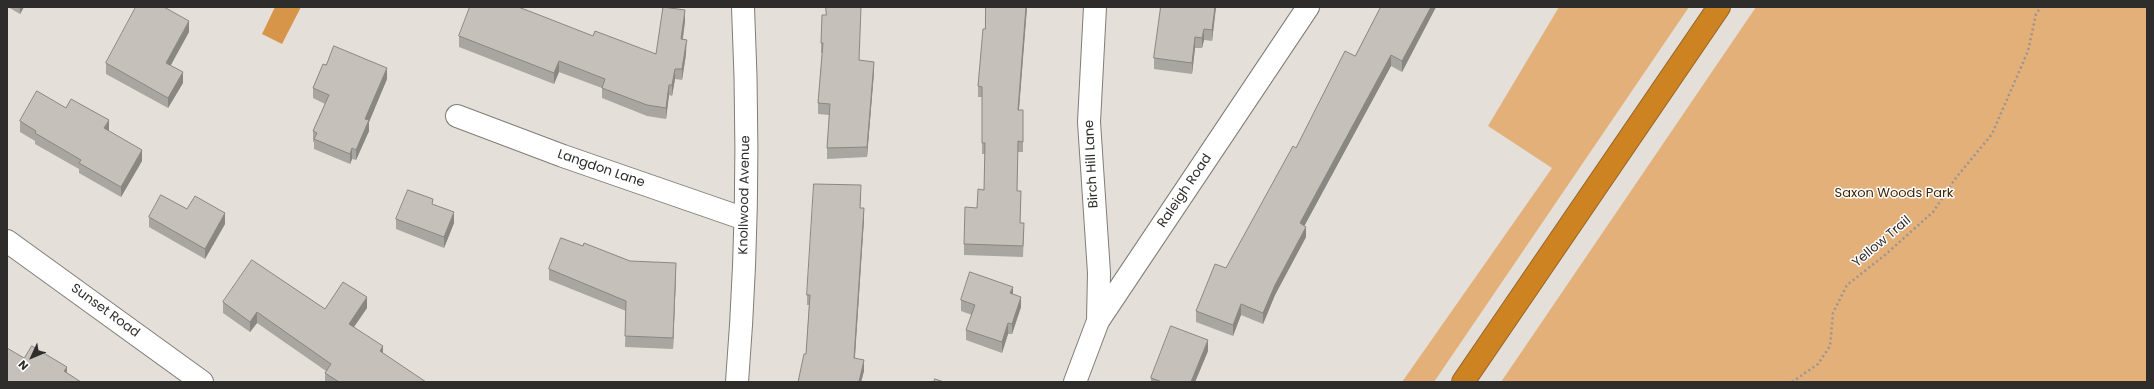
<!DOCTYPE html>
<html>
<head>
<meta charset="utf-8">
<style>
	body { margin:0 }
	#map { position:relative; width:2154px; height:389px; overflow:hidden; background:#e5dfd9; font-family:Poppins,sans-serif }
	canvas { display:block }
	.frame { position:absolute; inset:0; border:8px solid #2f2d2b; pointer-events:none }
	.north { position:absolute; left:12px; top:337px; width:40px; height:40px; -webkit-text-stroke:3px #fff; paint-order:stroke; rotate:226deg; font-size:11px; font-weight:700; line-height:16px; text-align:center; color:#2f2d2b }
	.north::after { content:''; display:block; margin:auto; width:14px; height:18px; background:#2f2d2b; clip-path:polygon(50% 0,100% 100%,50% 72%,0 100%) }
</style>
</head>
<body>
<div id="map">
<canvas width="2154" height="389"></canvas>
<div class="frame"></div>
<div class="north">N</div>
</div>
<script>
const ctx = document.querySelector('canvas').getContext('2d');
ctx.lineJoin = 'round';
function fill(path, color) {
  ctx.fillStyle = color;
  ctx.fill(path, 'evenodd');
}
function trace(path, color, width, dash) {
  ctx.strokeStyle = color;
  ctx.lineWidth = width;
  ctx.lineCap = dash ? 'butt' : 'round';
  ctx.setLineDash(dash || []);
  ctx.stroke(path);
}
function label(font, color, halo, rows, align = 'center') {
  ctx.font = font + ' Poppins,sans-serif';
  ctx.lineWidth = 3;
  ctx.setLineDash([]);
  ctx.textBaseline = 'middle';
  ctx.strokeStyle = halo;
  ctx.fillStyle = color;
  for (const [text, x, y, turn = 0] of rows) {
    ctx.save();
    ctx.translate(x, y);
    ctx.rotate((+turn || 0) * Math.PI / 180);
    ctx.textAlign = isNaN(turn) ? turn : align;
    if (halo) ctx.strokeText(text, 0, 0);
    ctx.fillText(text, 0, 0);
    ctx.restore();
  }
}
fill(new Path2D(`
	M1559 7H1689L1434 382H1402L1552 168 1488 126Z
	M1756 7H2147V382H1501Z`), '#e3b07a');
fill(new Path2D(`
	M275 7H301L282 44 262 34Z`), '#d79549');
const minor = new Path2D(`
	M1095 7 1089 122 1099 273 1098 321
	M457 116 563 156 745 219
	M7 241 202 382
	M737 382C747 258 749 132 743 7
	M1075 382 1098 321 1308 7`);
const highway = new Path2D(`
	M1463 382 1719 7`);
trace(minor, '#817c77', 24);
trace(highway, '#966525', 24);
trace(new Path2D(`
	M1792 382 1818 364 1830 346 1833 313 1847 285 1885 255 1933 212 1955 179 1992 134 2028 51 2036 14 2041 7`), '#999590', 2.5, [2, 3]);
trace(minor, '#fff', 22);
trace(highway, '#cd8322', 22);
fill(new Path2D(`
	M8 7H24L20 14Z
	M986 7H1027L1019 110H1023V152H1018L1017 191 1021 202 1020 223 1024 234 1023 257 964 255V244L984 190 985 154H982V97H978V86L985 29Z
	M1161 7H1216L1212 41 1204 40 1202 48H1195L1192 74 1154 69V58Z
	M1381 7H1436L1402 72 1391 66 1304 226 1306 237 1275 295 1263 324 1241 315 1233 336 1196 322V311L1226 268 1296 148 1355 56Z
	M826 15 860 60 874 72 867 157 827 159V148L829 115 818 114V103L822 53H821V43Z
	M685 21 683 39 687 40 686 54 682 80 675 79 672 96 669 95 666 119 647 116 602 98V88L559 72 554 84 459 47V36H593L656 54Z
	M189 32 170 66 183 83 168 108 106 74V63Z
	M326 65 387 79 369 122V131L356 160 352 159 350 164 314 149V142H313V131L325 104 313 98V88Z
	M66 108 109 130 108 131 142 161 121 197 79 173V169L35 144V141L20 132V121Z
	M861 196 860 208 864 219 855 358 864 371 861 382H798L806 354 809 305H807V295Z
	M433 205 454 223 444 248 396 229V219Z
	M187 209 225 224 205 259 149 227V217Z
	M583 246 630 261 676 274 673 349 625 347 626 311 549 280V269Z
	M1013 294 1021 307 1012 334H1008L1002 353 966 340V330L972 315 961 311V300Z
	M223 302 325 309 367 308 354 327 383 354 426 382H325V373L326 371 257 323 250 332 223 313Z
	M1208 351 1195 382H1151V378Z`), '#a9a5a0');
fill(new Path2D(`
	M20 7H24L20 14Z
	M1026 7H1027L1018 121V110Z
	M1215 7H1216L1212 41V30Z
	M1431 7H1436L1402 72V61Z
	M685 10V21L681 50V39Z
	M189 21V32L166 74V63Z
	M1204 29V40L1202 48V38Z
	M1195 37V48L1192 74V63Z
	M686 44V54L682 80V69Z
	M1391 55V66L1300 234V223Z
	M559 61V72L554 84V73Z
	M874 62V72L867 157V147Z
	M387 68V79L369 122V131L356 160V150L365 119Z
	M675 69V79L672 96V85Z
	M183 72V83L168 108V98Z
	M669 85V95L666 119V108Z
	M109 120V130L104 139V128Z
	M352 148V159L350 164V154Z
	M142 150V161L121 197V187Z
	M864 208V219L854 369V358Z
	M454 212V223L444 248V237Z
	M225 213V224L205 259V249Z
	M1306 227V237L1275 295 1263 324V313L1275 285Z
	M676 263V274L673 349V338Z
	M1013 287V298L1010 293Z
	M367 297V308L349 334V324Z
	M1021 297V307L1012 334V324Z
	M1241 304V315L1233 336V325Z
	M257 312V323L250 332V322Z
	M1008 323V334L1002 353V342Z
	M1208 340V351L1195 382H1191Z
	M383 346V357L380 351Z
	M864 360V371L861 382H859Z
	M67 367V377L64 371Z`), '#8a8682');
const building = new Path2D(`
	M136 7H164L189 21 166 63 183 72 168 98 106 63Z
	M470 7H518L529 11 593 36 595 31 656 54 663 7 685 10 681 39 687 40 686 44 682 69H675L672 85H669L666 108 647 105 602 88 605 79 559 61 554 73 459 36Z
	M826 7H861L859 60 874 62 867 147 827 148 830 104 818 103 823 43H821L822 15H826Z
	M986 7H1026L1018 110H1023V142L1018 141 1017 191H1021L1020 223H1024L1023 246 964 244 965 207 977 208 978 189 984 190 985 143H982V87L978 86 983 29H985Z
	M1161 7H1215L1212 30 1204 29 1202 38 1195 37 1192 63 1154 58Z
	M1381 7H1431L1402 61 1391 55 1300 223 1306 227 1275 285 1263 313 1241 304 1233 325 1196 311 1215 264 1226 268 1293 146 1296 148 1345 51 1355 56Z
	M334 46 387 68 365 119 369 120 356 150 352 148 350 154 314 139 317 133 313 131 329 95 313 88 323 64 326 65Z
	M37 91 66 108 71 99 109 120 104 128 142 150 121 187 79 163 81 160 35 133 36 131 20 121Z
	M814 184 861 185 860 208H864L854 358 864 360 859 382H798L804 354H806L810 295H807Z
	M408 190 433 199 432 204 454 212 444 237 396 219Z
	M161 195 187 209 195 196 225 213 205 249 149 217Z
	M561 238 583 246 584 243 630 261 676 263 673 338 625 336 626 301 549 269Z
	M252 260 325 309 343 282 367 297 349 324 383 346 380 351 426 382H339L325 373 331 364 257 312 250 322 223 302Z
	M970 272 1013 287 1010 293 1021 297 1012 324 1008 323 1002 342 966 330 975 305 961 300Z
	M1171 326 1208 340 1191 382H1162L1151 378Z
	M32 346 67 367 64 371 81 382H7V348L24 358Z
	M935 379 944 382H934Z`);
fill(building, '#c5c0ba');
trace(building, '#8a8682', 1);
label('13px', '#2f2d2b', '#fff', [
	["Birch Hill Lane",1092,164,-93],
	["Langdon Lane",601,169,19],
	["Raleigh Road",1185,191,-56],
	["Knollwood Avenue",745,195,-89],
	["Yellow Trail",1882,242,-40],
	["Sunset Road",105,311,36]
]);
label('13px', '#402604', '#fff', [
	["Saxon Woods Park",1894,194]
]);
</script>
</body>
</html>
